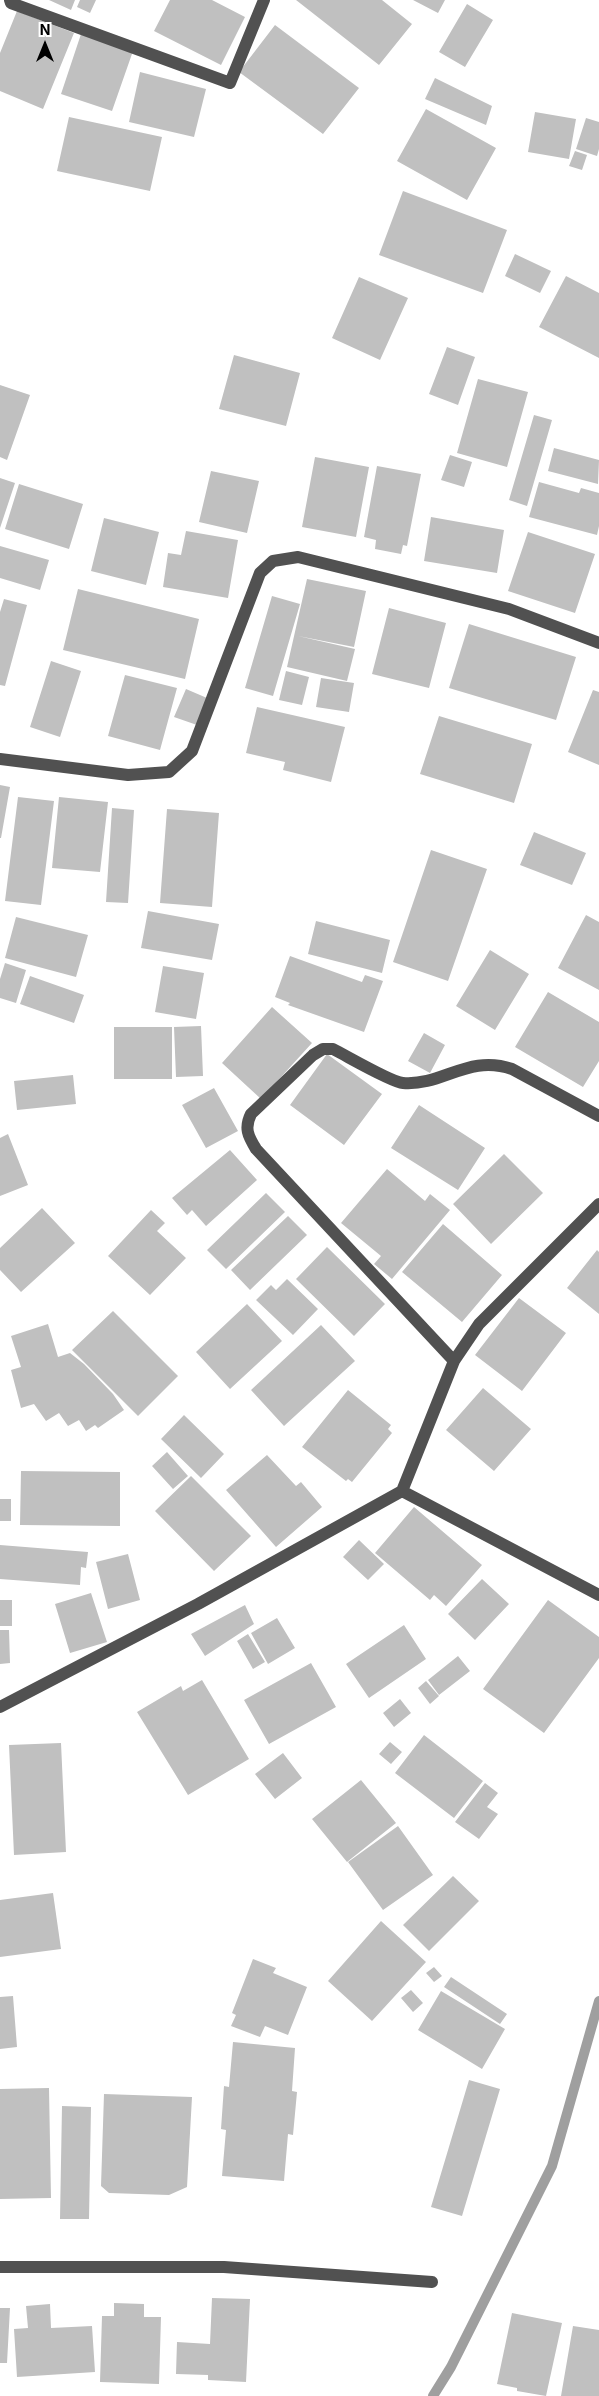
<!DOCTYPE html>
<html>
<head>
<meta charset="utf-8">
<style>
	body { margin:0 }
	#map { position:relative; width:599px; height:2396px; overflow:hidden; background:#fff; font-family:Inter,sans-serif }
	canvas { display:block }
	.north { position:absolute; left:20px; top:20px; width:50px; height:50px; -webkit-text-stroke:4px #fff; paint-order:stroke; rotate:0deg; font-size:14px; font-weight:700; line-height:20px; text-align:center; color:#000 }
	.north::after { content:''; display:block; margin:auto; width:18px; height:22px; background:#000; clip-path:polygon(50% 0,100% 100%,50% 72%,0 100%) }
</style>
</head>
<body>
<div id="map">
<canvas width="599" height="2396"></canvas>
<div class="north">N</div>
</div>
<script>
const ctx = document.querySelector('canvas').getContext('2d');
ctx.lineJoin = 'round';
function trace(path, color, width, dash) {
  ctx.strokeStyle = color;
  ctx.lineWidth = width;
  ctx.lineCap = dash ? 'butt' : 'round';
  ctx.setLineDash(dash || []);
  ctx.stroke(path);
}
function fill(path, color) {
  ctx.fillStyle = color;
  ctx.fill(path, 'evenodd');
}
trace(new Path2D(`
	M433 2396 451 2367 552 2166 599 2001`), '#9f9f9f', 10);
fill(new Path2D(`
	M49 0H75L71 10Z
	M80 0H96L90 13 77 7Z
	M170 0H212L245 17 221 65 154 31Z
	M296 0H382L412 24 379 65Z
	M413 0H445L438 13Z
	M467 4 493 20 465 67 439 52Z
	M17 11 74 33 43 109 0 91V53Z
	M275 25 359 88 323 134 239 72Z
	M81 34 133 51 112 111 61 94Z
	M140 72 206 89 194 137 129 122Z
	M435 78 492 106 486 125 425 99Z
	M426 109 496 148 467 200 397 161Z
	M535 112 576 119 569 159 528 152Z
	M69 117 162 137 150 191 57 171Z
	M586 118 599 122V149L597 156 576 149Z
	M575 151 587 155 582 170 569 166Z
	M403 191 507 230 483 293 379 255Z
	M515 254 551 271 540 293 505 276Z
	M566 276 599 293V358L539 327Z
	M359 277 408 298 380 360 332 338Z
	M447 347 475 357 458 405 429 394Z
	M234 355 300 373 286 426 219 409Z
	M478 379 528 392 507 467 457 453Z
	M0 385 30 395 7 460 0 457Z
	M534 415 552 420 527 506 509 500Z
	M554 448 599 460 598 484 548 471Z
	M450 455 472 462 464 487 441 480Z
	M315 457 369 467 356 537 302 527Z
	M377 466 421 474 407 546 403 545 401 554 375 549 376 540 364 537Z
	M211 471 259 481 247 533 199 522Z
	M0 478 15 483 0 528Z
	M539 482 579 493 581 488 599 493V526L597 535 529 517Z
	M19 484 83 504 69 549 5 529Z
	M431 517 504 530 497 573 424 561Z
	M104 518 159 532 146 585 91 571Z
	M186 531 238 540 228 598 163 587 168 553 181 555Z
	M528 532 595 554 575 613 508 591Z
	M0 546 49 560 40 590 0 578Z
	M307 579 366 591 354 647 298 636 355 649 347 681 287 667Z
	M78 589 199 619 185 679 63 650Z
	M272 596 300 604 273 696 245 688Z
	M4 599 27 605 5 686 0 685V612Z
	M389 608 446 623 429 688 372 674Z
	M469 624 576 657 556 720 449 688Z
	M51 661 81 671 60 737 30 727Z
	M286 671 309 677 302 705 279 700Z
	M125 675 177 688 160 750 108 736Z
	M321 678 354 683 349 712 316 707Z
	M186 689 207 698 197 725 174 717Z
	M593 690 599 692V765L568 752Z
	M257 707 345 727 331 782 283 770 285 762 246 753Z
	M439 716 532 744 514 803 420 774Z
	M0 785 10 787 1 838H0Z
	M18 797 54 801 41 905 5 901Z
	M59 797 108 802 100 872 52 868Z
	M112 808 134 810 128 903 106 902Z
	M167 809 219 813 212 907 160 903Z
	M534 832 586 853 572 885 520 865Z
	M431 850 487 869 448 981 393 962Z
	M148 911 219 924 212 960 141 948Z
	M586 915 599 922V990L558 968Z
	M16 917 88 935 76 977 5 958Z
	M316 921 390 940 382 973 308 954Z
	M490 950 529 974 495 1030 456 1006Z
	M290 956 362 982 365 975 383 981 364 1032 288 1005 290 1003 275 997Z
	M5 963 26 970 16 1003 0 998V979Z
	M163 966 204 973 196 1019 155 1012Z
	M30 976 84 995 74 1023 20 1004Z
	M548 992 599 1022V1061L583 1087 515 1047Z
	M272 1007 312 1043 261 1099 222 1063Z
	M201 1026 203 1076 176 1077 174 1027Z
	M114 1027H172V1079H114Z
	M424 1033 445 1045 430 1073 408 1061Z
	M327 1054 382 1094 344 1145 290 1105Z
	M73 1075 76 1104 17 1110 14 1081Z
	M214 1088 238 1131 206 1148 182 1105Z
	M419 1105 485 1148 458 1190 391 1148Z
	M8 1134 28 1185 0 1196V1138Z
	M230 1150 257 1180 206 1226 192 1210 187 1215 172 1198Z
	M504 1154 543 1193 491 1244 453 1204Z
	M387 1169 425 1201 430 1194 450 1210 392 1279 374 1264 381 1256 341 1223Z
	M266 1193 285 1212 226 1269 207 1250Z
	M42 1208 75 1243 21 1292 0 1270V1248Z
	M151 1210 165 1223 157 1231 186 1258 150 1295 108 1256Z
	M288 1216 307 1235 250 1290 231 1270Z
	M443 1224 502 1275 462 1322 402 1272Z
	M327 1247 385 1304 354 1336 296 1279Z
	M597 1250 599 1252V1314L567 1288Z
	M287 1279 318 1309 293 1335 256 1300 271 1285 276 1290Z
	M519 1298 566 1333 522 1391 475 1355Z
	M247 1304 282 1341 230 1389 196 1352Z
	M113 1311 178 1376 138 1416 72 1350Z
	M48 1324 58 1357 70 1353 84 1364 113 1394 124 1410 98 1428 95 1425 86 1431 79 1420 68 1426 59 1413 46 1421 34 1404 21 1408 11 1370 21 1367 11 1336Z
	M321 1325 355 1361 284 1426 251 1390Z
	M483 1388 531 1429 494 1471 446 1430Z
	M348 1390 391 1425 388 1429 392 1433 352 1482 348 1479 346 1481 302 1447Z
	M184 1415 224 1454 201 1478 161 1439Z
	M167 1452 188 1476 173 1489 152 1466Z
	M267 1455 296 1486 301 1482 322 1507 276 1547 226 1490Z
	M21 1471 120 1472V1526L20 1525Z
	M191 1476 251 1536 214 1571 155 1511Z
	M0 1499H11V1521H0Z
	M414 1507 482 1565 446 1606 434 1595 430 1600 375 1553Z
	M359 1540 384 1564 368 1580 343 1557Z
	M0 1545 88 1552 86 1568 81 1567 80 1585 0 1579Z
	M128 1554 140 1600 108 1609 96 1562Z
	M482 1579 509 1604 475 1640 448 1614Z
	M91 1593 107 1642 70 1653 55 1604Z
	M0 1600H12V1626H0Z
	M548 1600 599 1637V1658L544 1733 483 1689Z
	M245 1605 254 1624 205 1656 191 1634Z
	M277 1618 295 1648 268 1664 251 1633Z
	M404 1625 426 1659 369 1698 346 1664Z
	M0 1630H9L10 1663 0 1664Z
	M248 1634 265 1662 253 1669 237 1641Z
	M458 1656 470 1671 439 1695 428 1680Z
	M311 1663 336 1707 269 1744 244 1700Z
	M202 1680 249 1759 188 1795 137 1712 181 1686 183 1691Z
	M426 1681 439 1696 430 1704 418 1688Z
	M400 1699 411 1713 394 1727 383 1713Z
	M424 1735 483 1781 454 1818 395 1773Z
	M390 1742 402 1752 391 1764 379 1754Z
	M61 1743 66 1852 14 1855 9 1745Z
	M283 1753 302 1778 275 1799 255 1774Z
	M361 1780 396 1823 347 1862 312 1819Z
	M485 1783 498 1793 487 1807 498 1814 479 1839 455 1822Z
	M398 1826 433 1875 383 1910 348 1862Z
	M453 1876 479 1901 429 1951 403 1925Z
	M53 1893 61 1949 0 1957V1900Z
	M381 1921 426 1962 372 2021 328 1981Z
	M253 1959 276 1968 273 1973 307 1987 288 2035 265 2026 260 2037 231 2026 236 2015 232 2013Z
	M434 1967 442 1976 434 1982 426 1973Z
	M451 1977 507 2014 500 2024 444 1987Z
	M411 1990 423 2003 413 2012 401 1998Z
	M441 1991 505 2029 482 2069 418 2030Z
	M13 1996 17 2047 0 2049V1997Z
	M233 2042 295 2048 292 2091 297 2092 293 2135 288 2134 284 2181 222 2176 226 2130 221 2129 224 2086 229 2087Z
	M469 2080 500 2089 462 2216 431 2207Z
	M49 2088 51 2198 0 2199V2089Z
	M104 2094 192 2097 187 2187 169 2195 109 2193 101 2186Z
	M62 2106 91 2107 89 2219H60Z
	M212 2298 250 2299 246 2382 208 2380V2375L176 2374 177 2342 210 2344Z
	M114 2303 144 2304V2317H161L159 2384 100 2382 102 2316H114Z
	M50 2304 51 2328 92 2326 95 2372 17 2377 14 2329 28 2328 26 2306Z
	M0 2308H10L7 2363H0Z
	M512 2313 562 2323 546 2396 517 2391V2388L497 2384Z
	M573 2326 599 2330V2396H561Z`), '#c0c0c0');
trace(new Path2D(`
	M10 0 11 3 230 83 264 0
	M0 759 128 775 169 772 192 751 260 573 273 561 298 557 509 609 599 643
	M454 1361 256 1149C248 1136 244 1128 251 1114L313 1055 323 1049H333C347 1056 391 1082 403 1083 443 1086 468 1054 512 1069L599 1116
	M402 1491 599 1595
	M0 1707 198 1604 402 1491 454 1361 479 1324 599 1204
	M0 2267H224L432 2282`), '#515151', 12);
</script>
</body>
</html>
